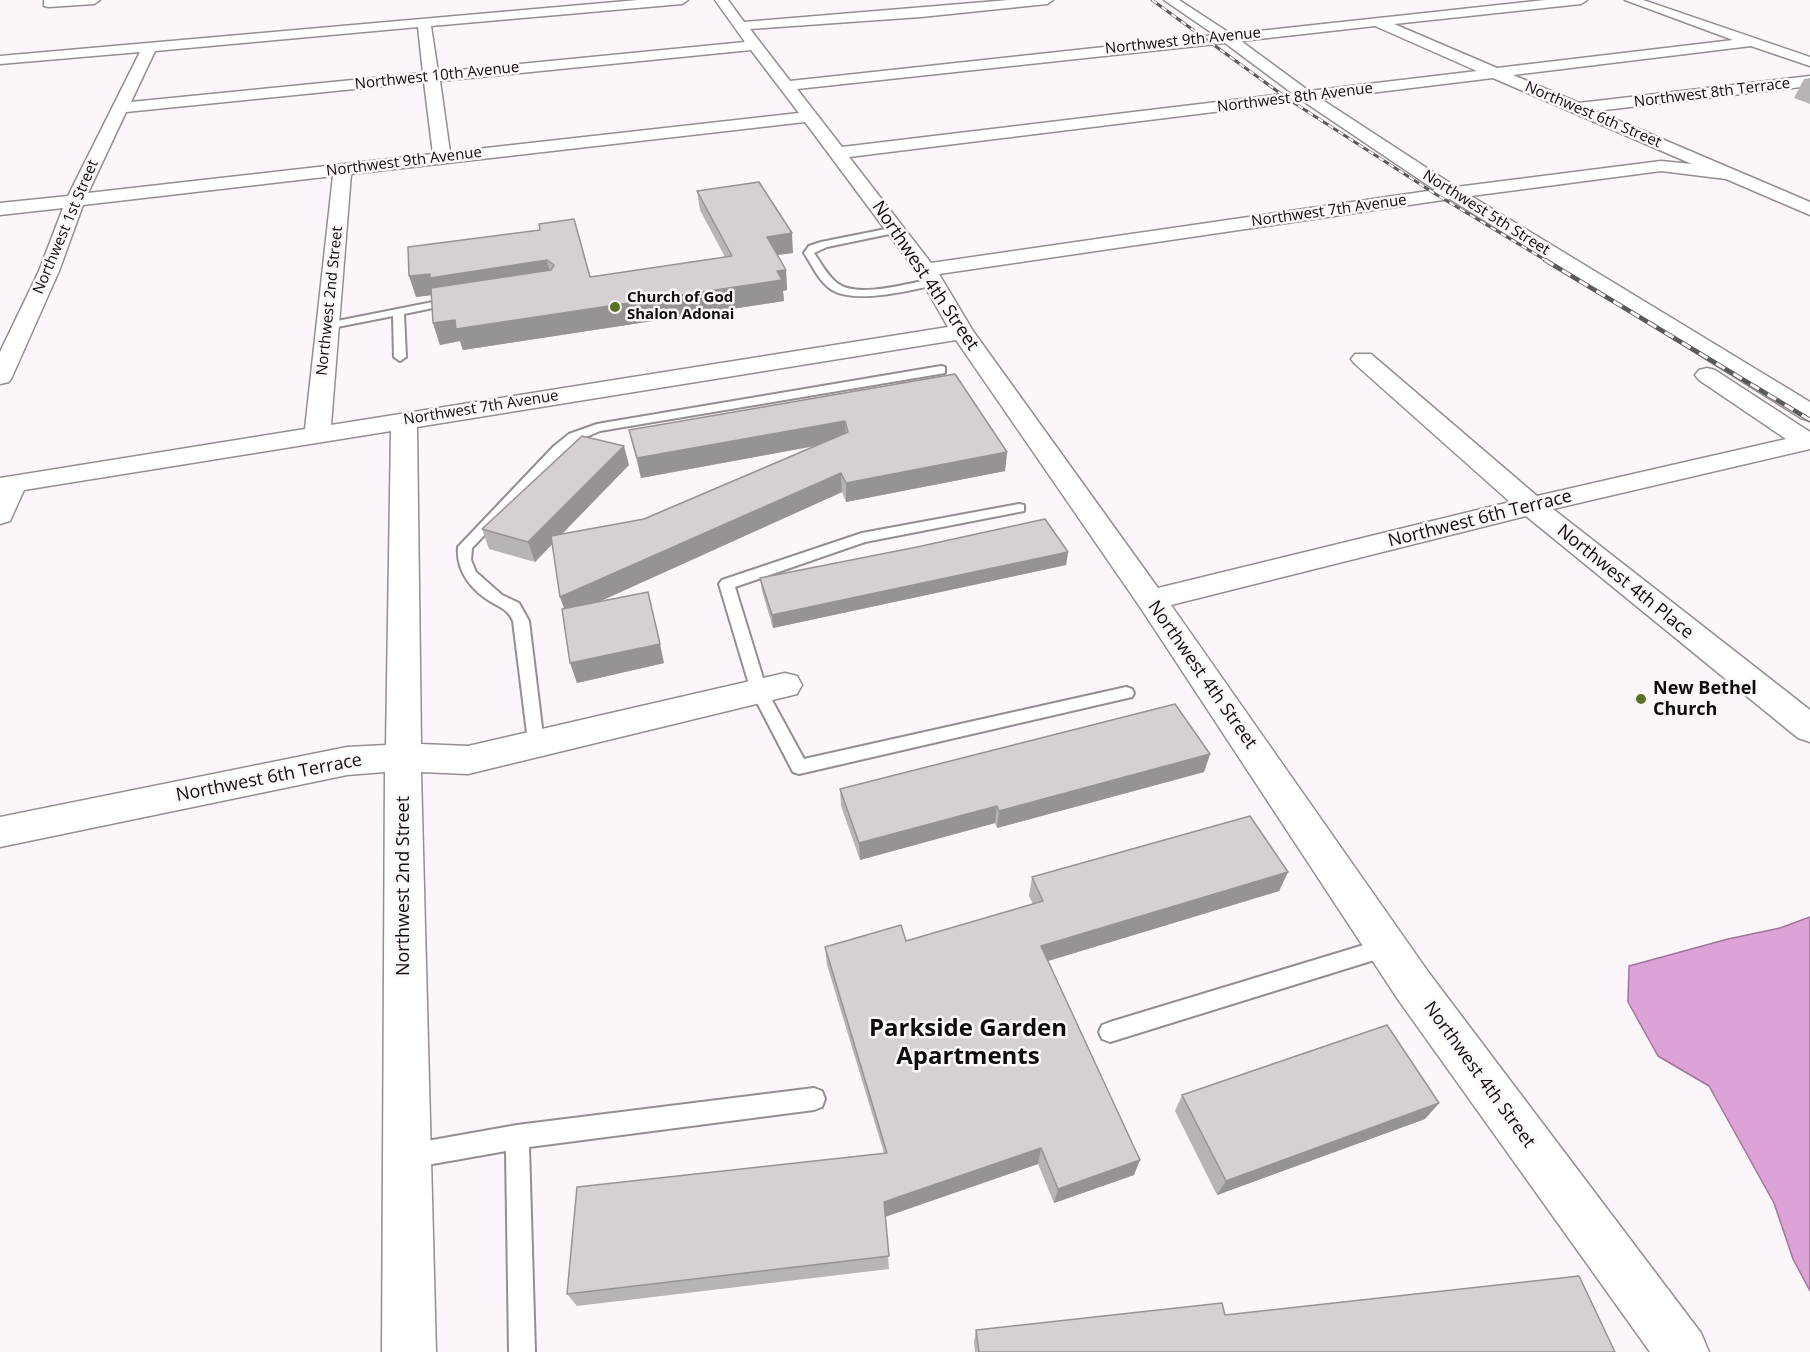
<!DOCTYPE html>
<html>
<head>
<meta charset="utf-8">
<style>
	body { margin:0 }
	canvas { display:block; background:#fcf5fb }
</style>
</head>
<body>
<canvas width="1810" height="1352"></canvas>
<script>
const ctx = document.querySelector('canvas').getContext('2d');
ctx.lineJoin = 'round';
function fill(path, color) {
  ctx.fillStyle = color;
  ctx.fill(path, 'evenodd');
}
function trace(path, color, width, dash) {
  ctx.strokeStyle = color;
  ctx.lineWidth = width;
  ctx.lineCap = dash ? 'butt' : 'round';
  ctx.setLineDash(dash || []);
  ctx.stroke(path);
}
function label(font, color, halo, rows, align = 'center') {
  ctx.font = font + ' "Open Sans",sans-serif';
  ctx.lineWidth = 5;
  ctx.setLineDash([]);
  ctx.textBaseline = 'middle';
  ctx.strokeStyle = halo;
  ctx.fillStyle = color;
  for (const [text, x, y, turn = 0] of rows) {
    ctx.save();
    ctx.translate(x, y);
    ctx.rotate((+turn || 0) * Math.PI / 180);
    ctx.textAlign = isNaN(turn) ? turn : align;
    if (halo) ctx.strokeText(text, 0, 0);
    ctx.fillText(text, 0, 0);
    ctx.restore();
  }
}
const water = new Path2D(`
	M1810 917V1291L1793 1259 1774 1203 1709 1086 1658 1056 1628 1002 1629 966 1728 939 1780 928Z`);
fill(water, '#dda3d6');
trace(water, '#9f769a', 1.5);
const service = new Path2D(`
	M896 227 901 230 899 232 827 247 814 253C821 263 827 275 837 283 857 299 909 283 933 279L938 282 937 284C910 291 856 304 832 290 819 282 812 265 804 253L809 246 821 242Z
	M453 298 457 299V303L404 314 406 357 400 361 394 357 393 316 327 329 321 326 327 323Z
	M941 366 945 367V373L600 431 579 440 564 452 472 548 471 560 476 572 502 595 519 603 529 621 544 744 541 749H529L513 621C508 610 503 609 493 603 472 591 456 572 458 547L554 446 569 434 597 424Z
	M1019 504 1024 505V511L865 542 735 587 767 691 804 759 1126 687 1132 689 1134 693 1132 697 799 774 793 772 751 691 719 584 722 580 862 533Z
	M1387 938 1394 940 1397 947 1394 954 1387 956 1110 1042 1102 1039 1099 1032 1102 1025 1110 1022Z
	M814 1088 822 1091 825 1099 822 1107 814 1110 529 1147 535 1352H509L506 1151 410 1168 402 1164 398 1156 402 1148 410 1144 517 1125Z`);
const minor = new Path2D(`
	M44 0H100L94 4 49 7 44 6Z
	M638 0H688L682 4 431 26 438 72 745 42 715 0H728L744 22 1009 0H1053L1047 4 921 17 750 29 790 81 1215 35 1164 0H1179L1231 34 1545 0H1587L1581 4 1394 24 1497 68 1733 40 1625 0H1643L1810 57V66L1751 46 1513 75 1579 103 1810 76V86L1596 111 1810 202V215L1726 179 1661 171 1471 196 1810 402V421L1801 418 1450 199 939 274 973 331 1158 588 1510 502 1355 364 1351 359 1355 354H1371L1537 496 1786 439 1699 380 1695 375 1699 370 1707 368 1715 370 1810 432V449L1553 509 1810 710V742L1798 738 1526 516 1171 605 1429 973 1701 1333 1709 1352H1650L1399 1001 1140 607 956 340 417 427 421 744 468 746 785 673 797 676 802 685 797 694 785 697 468 774 421 772 436 1352H382L385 772 347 775 0 847V817L347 747 386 745 391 431 24 490 10 521 0 524V478L305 429 333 176 83 205 59 271 12 377 9 382 0 384V352L39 271 63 208 0 215V203L68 196 140 52 0 64V56ZM1375 26 1477 71 1309 91 1241 41ZM418 27 423 73 131 102 155 51ZM1225 43 1292 93 842 147 797 89ZM751 50 799 113 450 152 440 81ZM1493 78 1692 164 1661 161 1456 187 1321 99ZM424 82 433 154 88 193 126 112ZM1303 101 1435 190 931 263 849 157ZM805 122 916 271 948 327 331 425 351 174Z`);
trace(service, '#948e93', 4);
trace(minor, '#948e93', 3);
fill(service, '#fff');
fill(minor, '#fff');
const railFar1 = new Path2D(`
	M1152 0 1288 99 1437 195 1547 261`);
const rail = new Path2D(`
	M1545 260 1810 420`);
trace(railFar1, '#5c595c', 3);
trace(rail, '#5c595c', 4.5);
trace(railFar1, '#fcf5fb', 2, [6]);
trace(rail, '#fcf5fb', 3, [10]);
fill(new Path2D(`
	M1810 78V104L1794 98 1804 79Z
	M697 191 793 253 777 255 786 270 787 290 783 291 784 301 463 350 460 341 440 345 433 323 431 295 416 297 540 230 590 277 725 257 700 210Z
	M955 374 1007 452 1005 471 846 502 842 492 599 602 664 663 577 683 564 608 560 597 552 544 535 562 489 549 482 529 629 465 561 534 644 519 816 446 641 478 629 430Z
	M1068 552 1066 565 773 628 762 591 760 578Z
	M1210 754 1204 772 997 828 995 823 860 860 841 806 840 789Z
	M1288 872 1279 891 1048 961 1134 1175 1054 1203 1038 1164 885 1216 889 1269 577 1306 567 1294 884 1153 827 965 825 947 906 941 1033 904 1029 896 1032 877Z
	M1182 1095 1439 1103 1425 1119 1217 1195 1175 1111Z
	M1225 1315 975 1352 974 1342 976 1330Z`), '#b8b3b7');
fill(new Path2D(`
	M792 233 793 253 769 256 767 237Z
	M547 260 552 281 416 297 409 276Z
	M786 270 787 290 783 291 784 301 463 350 460 341 440 345 433 323Z
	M845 421 846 440 641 478 637 458Z
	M624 446 629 465 535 562 528 542Z
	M1007 452 1005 471 846 502V483Z
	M841 473 842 492 567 616 560 597Z
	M1068 552 1066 565 773 628 772 615Z
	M660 644 664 663 577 683 570 663Z
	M1210 754 1204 772 997 828 999 811Z
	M997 806 995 823 860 860 859 843Z
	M1288 872 1279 891 1038 964 1041 946Z
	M1439 1103 1425 1119 1217 1195 1226 1181Z
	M1041 1148 1038 1164 885 1217 884 1202Z
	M1140 1160 1134 1175 1054 1203 1058 1189Z`), '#969295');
const building = new Path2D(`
	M759 182 792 233 767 237 786 270 777 271 782 280 456 329 455 320 433 323 431 288 551 270 554 265 547 260 430 278V274L409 276 408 247 540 230 539 224 574 219 590 277 732 256 697 191Z
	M955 374 1007 452 846 483 841 473 560 597 551 536 644 519 848 432 845 421 637 458 629 430Z
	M582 436 624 446 528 542 482 529Z
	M1045 519 1068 552 772 615 760 578 917 547Z
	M648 592 660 644 570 663 562 609Z
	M1175 704 1210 754 999 811 997 806 859 843 840 789Z
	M1250 816 1288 872 1041 946 1140 1160 1058 1189 1041 1148 884 1202 889 1256 567 1294 577 1187 887 1153 825 947 901 925 906 941 1043 901 1032 877Z
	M1387 1025 1439 1103 1226 1181 1182 1095Z
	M1579 1276 1615 1352H978H979L976 1330 1222 1303 1225 1315Z`);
fill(building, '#d6d0d5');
trace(building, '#969295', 1.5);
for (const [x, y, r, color] of [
	[615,307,6,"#597325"],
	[1641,699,6,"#597325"]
]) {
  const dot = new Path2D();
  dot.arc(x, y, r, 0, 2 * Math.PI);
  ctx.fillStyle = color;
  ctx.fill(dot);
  trace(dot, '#fcf5fb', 2);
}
label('15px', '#0e0c0e', '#fcf5fb', [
	["Northwest 9th Avenue",1183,41,-6],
	["Northwest 10th Avenue",437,76,-6],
	["Northwest 8th Terrace",1712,93,-7],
	["Northwest 8th Avenue",1295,98,-7],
	["Northwest 6th Street",1593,115,23],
	["Northwest 9th Avenue",404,162,-7],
	["Northwest 7th Avenue",1329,211,-8],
	["Northwest 5th Street",1486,213,32],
	["Northwest 1st Street",66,227,-67],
	["Northwest 2nd Street",330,301,-84],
	["Northwest 7th Avenue",481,408,-9]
]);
label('bold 15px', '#0e0c0e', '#fcf5fb', [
	["Church of God",627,298],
	["Shalon Adonai",627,315]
], 'left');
label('18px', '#0e0c0e', '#fcf5fb', [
	["Northwest 4th Street",925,276,56],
	["Northwest 6th Terrace",1480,519,-14],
	["Northwest 4th Place",1625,582,39],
	["Northwest 4th Street",1202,675,55],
	["Northwest 6th Terrace",269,778,-11],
	["Northwest 2nd Street",404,886,-90],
	["Northwest 4th Street",1479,1075,54]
]);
label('bold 18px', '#0e0c0e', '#fcf5fb', [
	["New Bethel",1653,689],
	["Church",1653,710]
], 'left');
label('bold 24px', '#0e0c0e', '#fcf5fb', [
	["Parkside Garden",968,1029],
	["Apartments",968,1057]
]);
</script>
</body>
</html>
